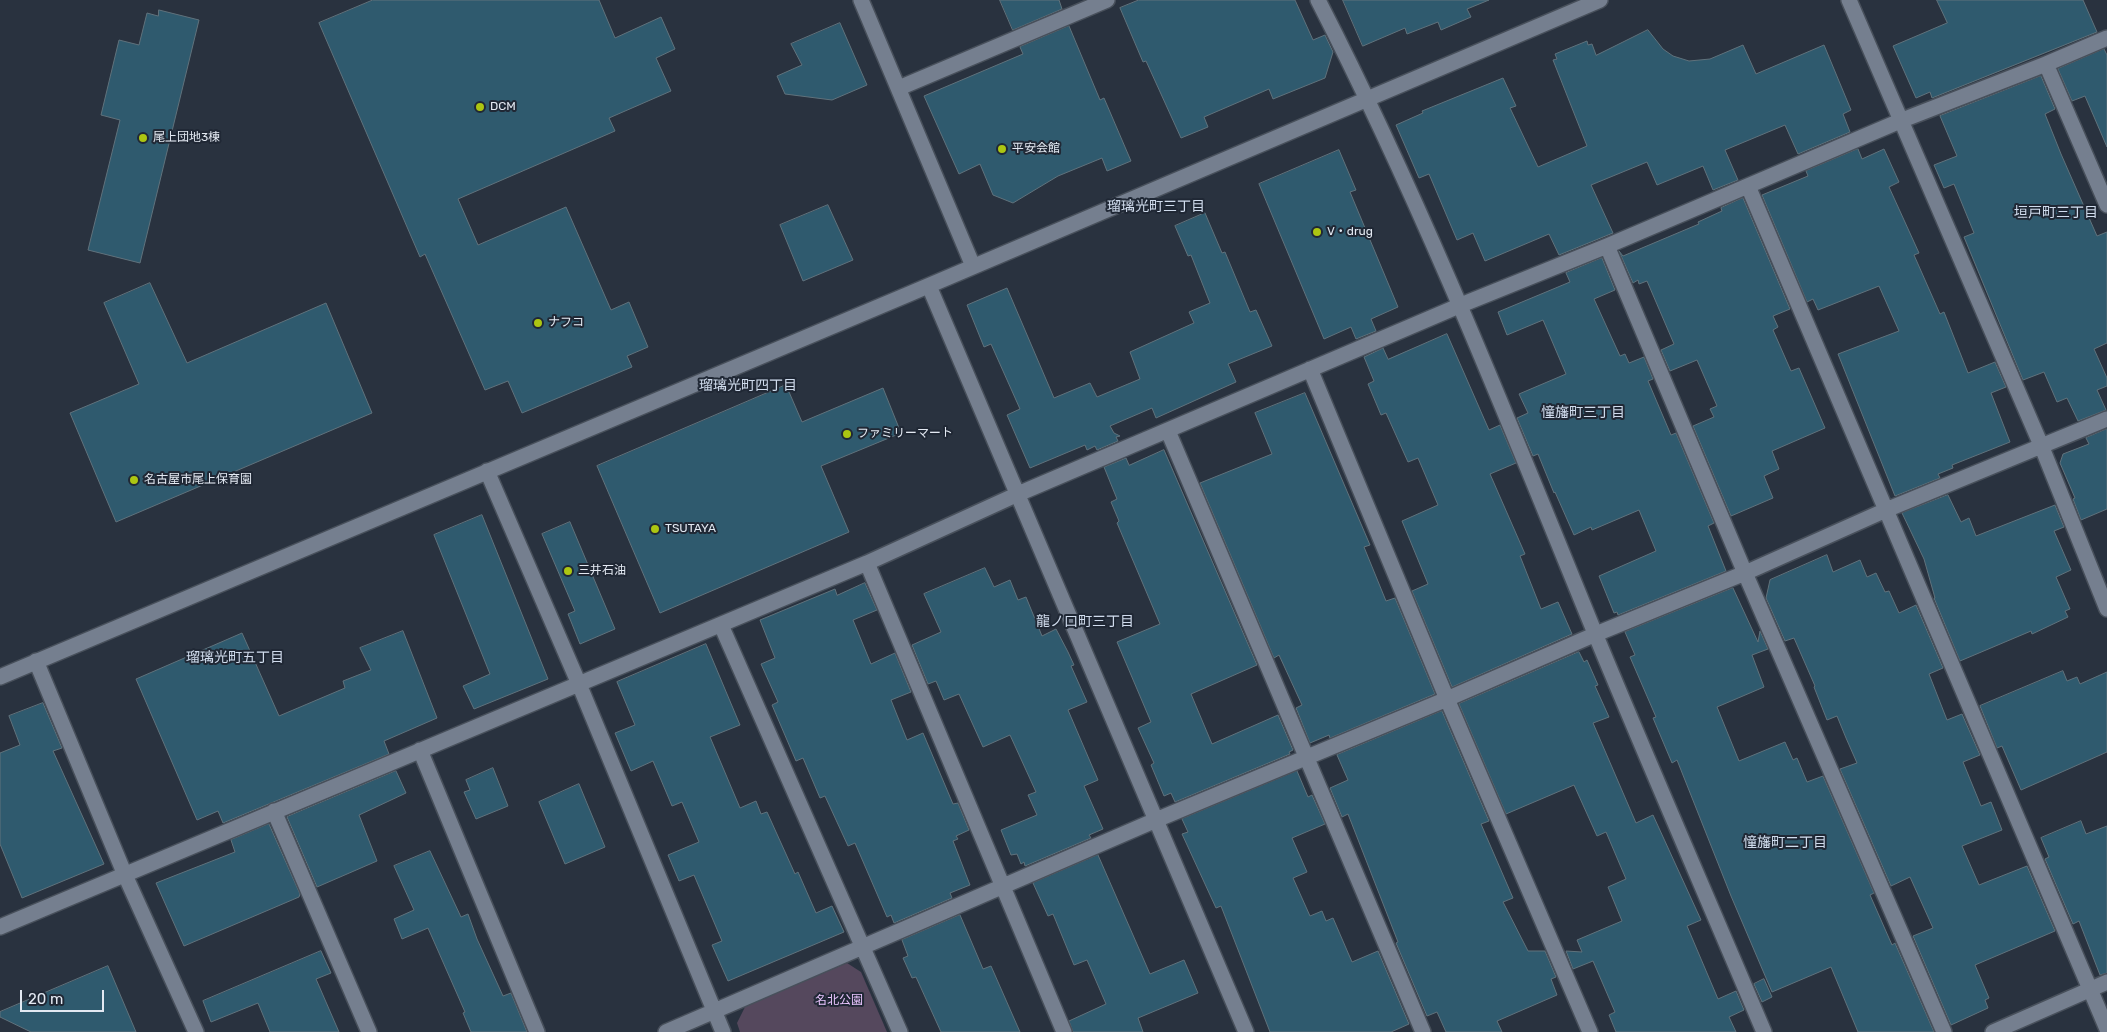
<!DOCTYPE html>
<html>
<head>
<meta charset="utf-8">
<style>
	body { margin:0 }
	#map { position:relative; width:2107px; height:1032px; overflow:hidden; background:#29323f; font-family:Rubik,sans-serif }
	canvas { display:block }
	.scale { position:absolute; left:20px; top:990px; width:84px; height:22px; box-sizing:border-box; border:2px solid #e3e9f2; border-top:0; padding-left:6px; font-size:15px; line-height:18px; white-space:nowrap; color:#e3e9f2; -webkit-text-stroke:4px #202835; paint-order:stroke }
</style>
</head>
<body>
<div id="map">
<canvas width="2107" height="1032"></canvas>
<div class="scale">20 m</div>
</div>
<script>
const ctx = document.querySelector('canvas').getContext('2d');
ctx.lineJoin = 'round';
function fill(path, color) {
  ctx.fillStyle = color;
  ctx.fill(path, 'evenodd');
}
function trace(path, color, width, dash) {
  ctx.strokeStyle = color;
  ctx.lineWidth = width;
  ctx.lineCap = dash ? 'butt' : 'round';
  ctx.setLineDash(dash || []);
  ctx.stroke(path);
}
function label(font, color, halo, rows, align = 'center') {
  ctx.font = font + ' Rubik,"Noto Sans JP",sans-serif';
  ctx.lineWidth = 4;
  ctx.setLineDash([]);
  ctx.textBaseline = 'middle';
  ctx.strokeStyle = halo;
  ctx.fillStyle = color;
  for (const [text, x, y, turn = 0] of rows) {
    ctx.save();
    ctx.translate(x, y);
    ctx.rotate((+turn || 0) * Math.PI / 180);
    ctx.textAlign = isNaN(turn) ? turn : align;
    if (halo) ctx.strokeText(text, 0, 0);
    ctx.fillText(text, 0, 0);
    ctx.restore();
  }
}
fill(new Path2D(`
	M847 963 861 972 887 1032H740L737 1023 746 1005Z`), '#55485d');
const building = new Path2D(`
	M373 0H599L615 38 661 17 675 49 656 58 671 91 609 118 615 131 458 199 478 245 566 207 611 310 629 302 648 347 627 356 632 367 522 413 508 381 485 390 425 254 420 257 319 23Z
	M1000 0H1059L1062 9 1013 30Z
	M1139 0H1295L1313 40 1325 35 1333 52 1325 78 1273 99 1269 89 1204 117 1208 127 1181 138 1146 61 1143 62 1120 8Z
	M1343 0H1489L1467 9 1471 17 1441 30 1438 22 1407 34 1405 28 1363 46Z
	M1937 0H2083L2097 32 1932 98 1930 92 1916 98 1893 46 1947 23Z
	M159 10 199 20 140 263 88 250 120 120 101 115 119 40 139 45 147 13 158 16Z
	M840 23 867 85 832 100 785 94 777 76 802 65 791 44Z
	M1069 26 1100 100 1104 98 1131 161 1107 171 1102 158 1058 176 1013 203 993 195 980 164 959 174 924 96 1023 54 1020 47Z
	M1648 30 1663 49 1673 56 1689 61 1710 59 1743 45 1756 74 1824 45 1851 110 1843 114 1850 132 1798 154 1785 125 1725 150 1738 180 1713 190 1703 166 1657 185 1647 162 1591 185 1613 233 1559 255 1549 234 1485 261 1473 233 1457 240 1429 174 1419 178 1396 125 1423 113 1422 111 1503 78 1516 106 1510 108 1538 167 1587 146 1553 60 1557 59 1555 54 1587 41 1588 45 1592 44 1596 55Z
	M2104 49 2107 55V147L2085 96 2072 101 2058 69Z
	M2041 76 2055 109 2045 114 2061 154 2097 236 2107 232V343L2094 349 2107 378V386L2097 390 2106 410 2078 421 2067 398 2057 402 2044 372 2023 380 1964 237 1974 233 1954 184 1944 188 1934 165 1957 156 1940 116Z
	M1858 149 1862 159 1884 149 1899 182 1889 187 1919 253 1914 255 1940 314 1944 312 1968 373 1995 362 2006 387 1991 393 2010 442 1952 465 1953 468 1938 474 1940 478 1895 496 1838 354 1899 331 1879 286 1818 310 1813 299 1807 302 1762 195 1808 176 1806 171Z
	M1339 150 1356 190 1350 192 1398 307 1371 319 1376 331 1356 339 1351 327 1324 339 1259 184Z
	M1743 198 1790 309 1773 316 1778 327 1773 330 1791 371 1799 368 1825 428 1772 451 1779 469 1764 476 1773 498 1731 516 1693 426 1714 417 1710 409 1717 406 1697 360 1670 371 1661 350 1674 344 1647 281 1639 284 1638 280 1633 283 1619 251 1623 256 1699 224 1698 222 1722 211 1721 208Z
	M828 205 853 260 803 281 780 225Z
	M1205 213 1222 253 1225 252 1250 312 1256 310 1272 346 1228 364 1236 382 1156 418 1152 408 1110 426 1114 433 1120 436 1116 437 1118 441 1097 450 1095 446 1087 450 1085 445 1030 468 1007 415 1020 409 991 344 984 347 967 305 1007 288 1054 398 1090 383 1097 397 1140 379 1130 352 1194 323 1189 312 1210 303 1191 255 1188 256 1175 226Z
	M1602 258 1615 290 1594 299 1620 356 1625 354 1629 363 1644 357 1653 379 1648 381 1671 435 1676 433 1714 523 1708 526 1726 571 1618 615 1617 612 1614 613 1599 576 1656 551 1639 510 1592 530 1591 527 1574 535 1555 492 1554 493 1538 454 1533 456 1517 418 1528 413 1519 394 1566 374 1543 320 1507 335 1498 312 1570 282 1566 273Z
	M150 283 187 363 326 303 372 413 116 522 70 413 139 384 104 303Z
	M1447 334 1489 430 1500 425 1516 463 1490 474 1525 554 1520 556 1541 609 1558 602 1572 634 1452 687 1412 591 1428 584 1402 521 1438 505 1418 458 1408 462 1386 413 1381 415 1368 384 1374 381 1364 357 1383 348 1388 359Z
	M786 385 802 422 883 388 901 433 821 466 849 532 660 613 597 466Z
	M1305 393 1370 545 1364 547 1386 601 1395 598 1435 694 1330 738 1329 735 1310 743 1296 708 1302 705 1279 655 1274 658 1200 483 1272 454 1255 413Z
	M2107 429V509L2081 520 2073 499 2075 498 2060 463 2063 454 2089 444 2086 438Z
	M1164 450 1257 665 1191 694 1212 744 1278 715 1293 750 1289 752 1290 754 1175 802 1171 793 1164 796 1151 765 1154 763 1138 728 1151 722 1117 642 1160 624 1117 523 1119 521 1111 502 1117 499 1104 467 1126 458 1129 465Z
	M1948 495 1961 522 1969 518 1976 536 2055 505 2064 527 2054 531 2071 570 2056 577 2070 609 2065 611 2068 617 2032 634 2031 631 1960 661 1934 598H1935L1924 559 1902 513Z
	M482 515 548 679 474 709 463 686 490 674 434 535Z
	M570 522 615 629 580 644 568 614 575 611 542 534Z
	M1827 555 1833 572 1860 560 1867 577 1876 573 1885 592 1889 591 1899 613 1916 605 1943 668 1929 674 1947 720 1962 714 1980 755 1963 762 1981 806 1991 802 2002 830 1962 846 1979 885 2027 866 2055 931 1975 965 1989 998 1985 1000 1988 1008 1951 1025 1913 936 1933 928 1910 877 1891 886 1840 769 1857 763 1846 738 1837 716 1827 720 1814 687 1815 686 1794 638 1785 641 1766 598 1770 580Z
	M985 568 994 587 1010 580 1018 600 1026 597 1042 636 1056 629 1068 652 1074 665 1071 666 1087 702 1068 710 1098 780 1084 786 1103 829 1089 835 1091 838 1025 866 1024 862 1021 864 1017 854 1011 855 1001 830 1037 815 1028 795 1036 792 1010 735 983 747 959 694 944 700 936 681 928 684 912 645 941 632 924 594Z
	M865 583 877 610 853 620 871 664 895 653 911 692 891 700 907 740 923 733 953 804 958 803 969 830 956 836 958 839 953 841 970 885 950 893 952 898 894 923 891 915 887 917 855 843 848 846 825 796 820 798 803 758 796 761 772 705 778 702 761 664 775 658 760 620 835 589 837 595Z
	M1733 588 1758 642 1760 631 1768 649 1752 655 1764 687 1717 707 1739 761 1785 742 1793 760 1797 758 1807 782 1823 776 1874 893 1870 895 1892 945 1895 943 1934 1032H1858L1831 967 1772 992 1731 896 1677 760 1672 763 1653 718 1656 717 1630 657 1635 655 1625 632Z
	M403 631 437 718 384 741 389 754 223 823 218 811 197 820 136 679 242 633 279 716 345 688 343 681 371 670 360 648Z
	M706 644 740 725 710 737 740 808 756 801 761 814 767 812 795 874 798 872 816 913 832 906 844 932 728 981 712 945 722 941 694 875 679 881 668 855 699 842 682 802 672 806 653 761 631 771 615 733 635 725 617 682Z
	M1579 652 1584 662 1587 660 1598 685 1595 686 1609 717 1593 723 1636 823 1653 815 1701 920 1687 926 1718 999 1736 991 1744 1010 1729 1017 1736 1032H1616L1609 1015 1615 1012 1593 961 1573 969 1566 951 1582 952 1577 940 1622 921 1608 887 1626 879 1606 832 1597 836 1574 785 1506 814 1459 704Z
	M2063 671 2067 681 2077 677 2080 684 2107 672V752L2021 790 2002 746 1997 748 1980 706Z
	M43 703 62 748 53 751 104 864 22 898 0 844V753L20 745 9 716Z
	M1442 711 1489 821 1481 824 1513 898 1503 902 1528 951H1545L1556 977 1551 979 1557 995 1497 1021 1502 1032H1446L1437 1012 1427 1016 1396 943 1398 942 1348 814 1342 817 1330 788 1348 780 1337 755Z
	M493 768 508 806 476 819 464 792 470 790 466 780Z
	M396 771 406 793 359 815 377 861 317 887 287 817Z
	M1297 771 1308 797 1312 795 1325 824 1292 838 1307 872 1293 878 1310 916 1322 911 1326 921 1333 918 1352 962 1378 951 1409 1024 1391 1032H1270L1221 906 1216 908 1182 834 1188 832 1182 819Z
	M579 784 605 847 565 864 539 802Z
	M2081 821 2086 834 2107 826V973L2100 975 2079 921 2073 924 2045 859 2049 857 2041 838Z
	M269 824 300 894 299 897 184 946 156 883 235 852 231 840Z
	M430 851 461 917 468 914 477 939 503 996 511 993 527 1032H471L463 1013 465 1012 428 928 402 939 394 919 414 910 394 866Z
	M1098 855 1150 974 1184 960 1198 993 1138 1018 1143 1032H1073L1069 1021 1106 1004 1087 960 1074 965 1053 914 1048 916 1033 883Z
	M960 915 983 969 991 966 1020 1032H941L916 977 912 978 903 958 908 956 902 940Z
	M321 951 331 973 316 979 339 1032H270L258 1003 211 1022 203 1001Z
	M108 966 136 1032H31L0 1017V1012Z
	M1764 979 1772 997 1762 1002 1754 984Z`);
fill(building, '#2f5a6e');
trace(building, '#60727c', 1);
const minor = new Path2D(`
	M861 0 973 266
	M1318 0C1422 203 1506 415 1592 626 1648 762 1707 897 1764 1032
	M1849 0 2041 445 2107 609
	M2046 64 2107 205
	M899 88 1107 0
	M1748 186 2107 1029
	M1607 246 1745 573 1944 1032
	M929 286 1246 1032
	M1310 369 1447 699 1590 1032
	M1168 431 1423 1032
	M487 471 579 684 723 1032
	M867 563 1064 1032
	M721 625 900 1032
	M36 661 125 875 196 1032
	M0 677 909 294 1600 0
	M420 750 537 1032
	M274 811 369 1032
	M0 927 867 563 1018 494 1461 305 1607 246 1900 121 2046 64 2107 38
	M666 1032 1156 820 1447 699 1596 634 1745 573 1886 510 2107 419
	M1993 1032 2107 982`);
trace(minor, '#48505b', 18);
trace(minor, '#757f8f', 15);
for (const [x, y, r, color] of [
	[480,107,5,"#acc612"],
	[143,138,5,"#acc612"],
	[1002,149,5,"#acc612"],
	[1317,232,5,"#acc612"],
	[538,323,5,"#acc612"],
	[847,434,5,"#acc612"],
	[134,480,5,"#acc612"],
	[655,529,5,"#acc612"],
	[568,571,5,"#acc612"]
]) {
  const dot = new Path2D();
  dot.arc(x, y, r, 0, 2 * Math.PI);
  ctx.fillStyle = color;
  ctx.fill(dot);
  trace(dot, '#202835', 2);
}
label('12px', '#e3e9f2', '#202835', [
	["DCM",490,107],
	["尾上団地3棟",153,138],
	["平安会館",1012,149],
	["V・drug",1327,232],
	["ナフコ",548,323],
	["ファミリーマート",857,434],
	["名古屋市尾上保育園",144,480],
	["TSUTAYA",665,529],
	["三井石油",578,571]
], 'left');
label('12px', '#eac5ff', '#202835', [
	["名北公園",839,1001]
]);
label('14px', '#d0dced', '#202835', [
	["瑠璃光町三丁目",1156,207],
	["垣戸町三丁目",2056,213],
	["瑠璃光町四丁目",748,386],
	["憧旛町三丁目",1583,413],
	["龍ノ口町三丁目",1085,622],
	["瑠璃光町五丁目",235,658],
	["憧旛町二丁目",1785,843]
]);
</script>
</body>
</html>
